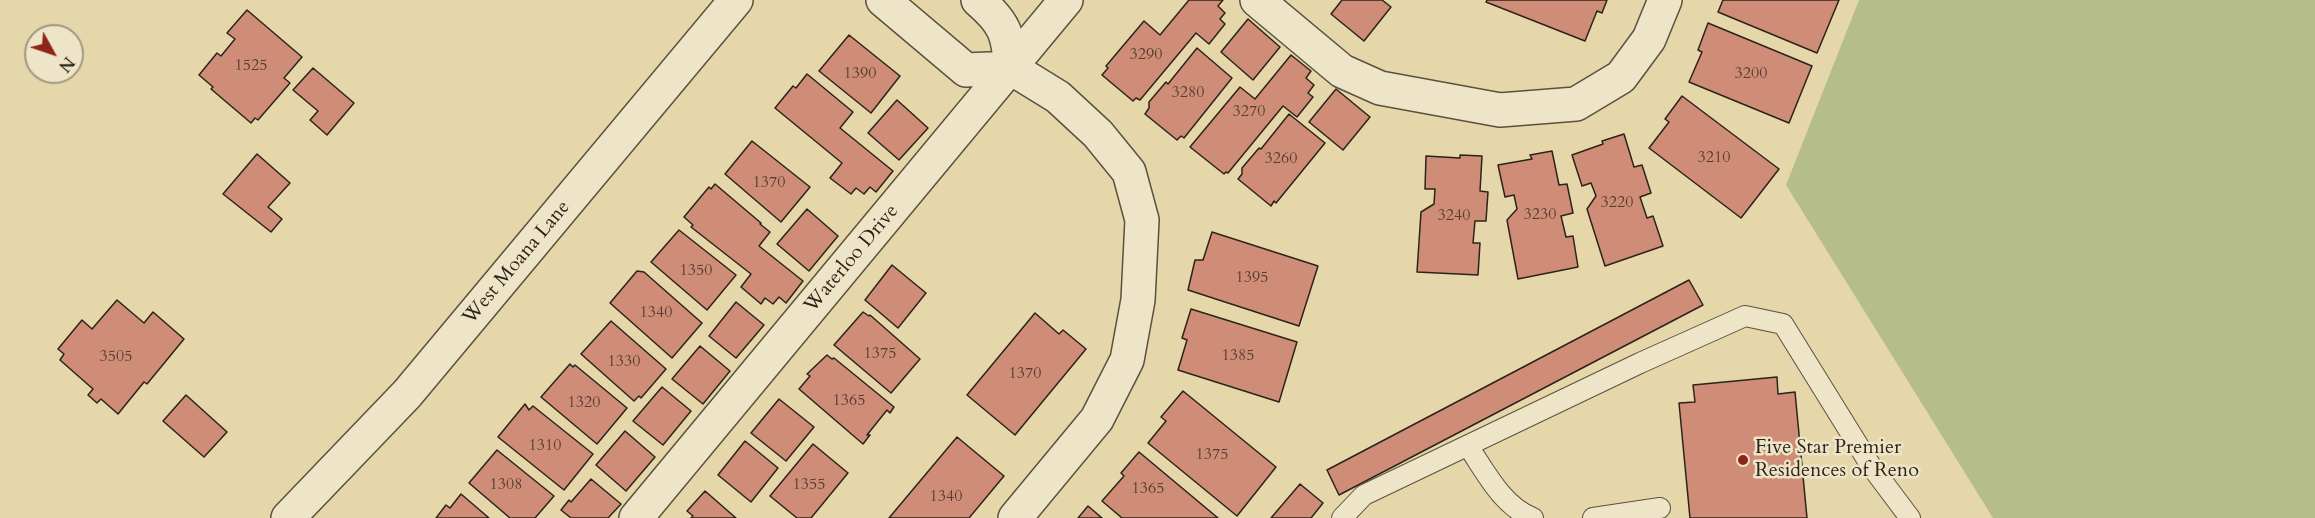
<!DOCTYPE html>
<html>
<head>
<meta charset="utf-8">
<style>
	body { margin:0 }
	#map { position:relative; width:2315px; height:518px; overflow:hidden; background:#e5d7aa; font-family:Cardo,serif }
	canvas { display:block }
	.north { position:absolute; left:24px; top:24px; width:60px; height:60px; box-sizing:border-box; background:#eee5c8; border:2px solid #a09882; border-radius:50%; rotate:130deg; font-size:16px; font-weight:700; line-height:24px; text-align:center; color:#2c241a }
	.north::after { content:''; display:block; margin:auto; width:21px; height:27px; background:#8f2418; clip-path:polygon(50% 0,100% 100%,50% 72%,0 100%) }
</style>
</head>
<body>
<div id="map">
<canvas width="2315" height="518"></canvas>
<div class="north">N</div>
</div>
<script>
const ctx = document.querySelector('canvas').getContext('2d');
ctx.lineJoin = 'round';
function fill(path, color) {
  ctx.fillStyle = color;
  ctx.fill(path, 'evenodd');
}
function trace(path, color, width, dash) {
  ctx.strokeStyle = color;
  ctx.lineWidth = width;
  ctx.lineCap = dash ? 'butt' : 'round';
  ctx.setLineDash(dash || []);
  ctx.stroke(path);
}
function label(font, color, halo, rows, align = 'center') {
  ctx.font = font + ' Cardo,serif';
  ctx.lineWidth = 5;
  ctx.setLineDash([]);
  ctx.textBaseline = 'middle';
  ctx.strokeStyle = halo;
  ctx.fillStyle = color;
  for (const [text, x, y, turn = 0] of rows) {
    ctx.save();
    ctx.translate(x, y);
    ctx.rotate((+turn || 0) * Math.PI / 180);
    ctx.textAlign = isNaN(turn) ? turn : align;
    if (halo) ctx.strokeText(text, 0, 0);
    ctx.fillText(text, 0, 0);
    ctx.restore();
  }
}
fill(new Path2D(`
	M1859 0H2315V518H1993L1786 185Z`), '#b5be88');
const building = new Path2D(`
	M1189 0H1223L1218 6 1225 13 1220 19 1225 24 1209 44 1196 33 1140 100 1136 98 1133 101 1102 75 1108 68 1106 66 1144 21 1160 35Z
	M1342 0H1382L1391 7 1364 41 1331 14Z
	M1487 0H1607L1602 13 1597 11 1585 41 1486 2Z
	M1723 0H1839L1817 53 1718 12Z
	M247 10 302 57 284 78 290 83 258 120 255 118 251 123 211 89 213 87 199 75 217 53 221 56 235 39 227 33Z
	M1248 19 1280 47 1253 80 1221 52Z
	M1708 23 1812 66 1789 123 1689 82 1702 52 1698 50Z
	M849 35 900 76 871 113 819 71Z
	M1197 48 1232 78 1184 138 1181 136 1177 140 1145 114 1149 108V102L1166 82 1168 84Z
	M1291 55 1311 71 1306 78 1314 85 1308 93 1313 97 1297 117 1283 106 1228 173 1226 172 1224 174 1190 147 1240 87 1255 99Z
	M313 68 354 103 327 135 310 120 318 111 293 90Z
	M807 74 853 112 840 128 893 171 876 192 870 187 864 194 856 188 851 194 830 178 842 163 775 108 793 86 796 88Z
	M1336 89 1370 117 1343 150 1309 122Z
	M1682 96 1779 169 1741 218 1649 148 1669 122 1665 119Z
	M897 100 928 128 899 160 868 133Z
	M1289 114 1325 143 1276 203 1274 201 1271 206 1238 179 1242 174V168L1259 148 1261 149Z
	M1624 134 1634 167 1642 165 1651 193 1640 197 1647 218 1653 216 1663 246 1605 266 1587 209 1596 196 1591 183 1582 186 1572 155 1603 144 1602 141Z
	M752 141 810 187 781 222 725 174Z
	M1552 151 1559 185 1567 184 1573 213 1561 216 1566 237 1573 236 1578 267 1518 279 1507 220 1517 209 1514 195 1505 197 1498 165 1532 159 1530 155Z
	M257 154 290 183 268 207 282 219 271 232 223 194Z
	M1460 155 1482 156 1480 191 1488 192 1486 221H1475L1473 243H1480L1478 275 1417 272 1421 212 1434 204 1435 189H1425L1426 156 1460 158Z
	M715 184 761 223 760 224 770 232 759 246 803 281 786 303 779 297 773 304 765 298 761 304 741 287 751 274 691 227 693 225 684 217 709 187 711 189Z
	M807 209 838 236 809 271 777 244Z
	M679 230 736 275 707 310 651 262Z
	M1212 232 1318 266 1299 326 1188 290 1195 260H1203Z
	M892 265 926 293 898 328 865 300Z
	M637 271 644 272 702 323 672 358 610 303Z
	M1689 280 1703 305 1339 495 1327 470Z
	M117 300 144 323 153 312 184 339 147 384 144 382 118 414 101 399 97 403 88 395 93 389 60 360 64 354 58 349 82 320 92 329Z
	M736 302 764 325 736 358 709 336Z
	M1191 309 1297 342 1279 402 1178 370 1187 340 1182 338Z
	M863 312 869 316 870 315 920 359 891 393 834 345Z
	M1035 313 1059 334 1063 330 1086 349 1015 435 967 395Z
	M611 321 666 369 641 398 639 396 634 401 581 354Z
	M700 346 730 371 703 404 672 379Z
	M827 355 832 359 834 358 894 407 890 413 887 410 867 435H870L863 444 799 389 810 376 807 374Z
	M570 364 573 367 575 365 627 408 597 444 541 397Z
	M1777 377 1778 394 1795 392 1807 518H1690L1679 403 1695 402 1693 385Z
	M662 387 691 411 663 445 633 421Z
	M1183 391 1276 467 1237 516 1148 443 1166 421 1161 417Z
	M186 395 227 432 204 457 163 421Z
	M779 399 814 427 786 461 751 433Z
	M525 404 529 410 533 406 593 454 564 490 498 437Z
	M625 431 655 457 626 491 596 465Z
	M957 437 1004 476 969 518H889Z
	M745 441 778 468 751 502 718 475Z
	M813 444 848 473 811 518H797L770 496Z
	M497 450 554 496 535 518H510L469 483Z
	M1139 452 1218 518H1122L1102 501 1124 476 1121 473Z
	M591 479 621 504 608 518H571L561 510 569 500 571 502Z
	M1300 484 1323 503 1311 518H1271Z
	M705 491 736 518H691L693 516 687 511Z
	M461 494 489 518H436L446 505 450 508Z
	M1088 506 1102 518H1078Z`);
fill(building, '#cf8c77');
trace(building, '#2c241a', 1.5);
const service = new Path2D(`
	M1468 446C1485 471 1502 506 1533 518
	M1342 518 1364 495 1640 363 1745 316 1783 324 1871 466 1910 518
	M1593 518 1660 508`);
const minor = new Path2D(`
	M883 0 966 70 1011 68 1058 97 1098 134 1129 172 1142 220 1138 300 1127 360 1097 419 1015 518
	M978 0C1005 23 1008 34 1011 68
	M1257 0 1342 71 1380 88 1500 110 1576 104 1621 77 1649 39 1665 0
	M636 518 1066 0`);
const tertiary = new Path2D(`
	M288 518 407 394 736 0`);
trace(service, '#5a513e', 22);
trace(minor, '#5a513e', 36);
trace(tertiary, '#5a513e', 36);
trace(service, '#eee5c8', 20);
trace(minor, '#eee5c8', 33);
trace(tertiary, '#eee5c8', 33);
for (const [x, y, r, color] of [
	[1743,460,6,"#8f2418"]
]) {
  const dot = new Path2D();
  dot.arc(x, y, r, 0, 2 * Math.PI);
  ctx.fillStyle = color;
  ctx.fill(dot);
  trace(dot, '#eee5c8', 2);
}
label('16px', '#553e31', null, [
	["3290",1146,55],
	["1525",251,66],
	["1390",860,74],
	["3200",1751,74],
	["3280",1188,93],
	["3270",1249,112],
	["3210",1714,158],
	["3260",1281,159],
	["1370",769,183],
	["3220",1617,203],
	["3230",1540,215],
	["3240",1454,216],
	["1350",696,271],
	["1395",1252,278],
	["1340",656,313],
	["1375",880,354],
	["1385",1238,356],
	["3505",116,357],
	["1330",624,362],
	["1370",1025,374],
	["1365",849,401],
	["1320",584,403],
	["1310",545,446],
	["1375",1212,455],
	["1308",506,485],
	["1355",809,485],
	["1365",1148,489],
	["1340",946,497]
]);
label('20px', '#2c241a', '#eee5c8', [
	["Waterloo Drive",852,259,-50],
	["West Moana Lane",517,263,-50]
]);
label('20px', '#2c241a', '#eee5c8', [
	["Five Star Premier",1755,448],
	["Residences of Reno",1755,471]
], 'left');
</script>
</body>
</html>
